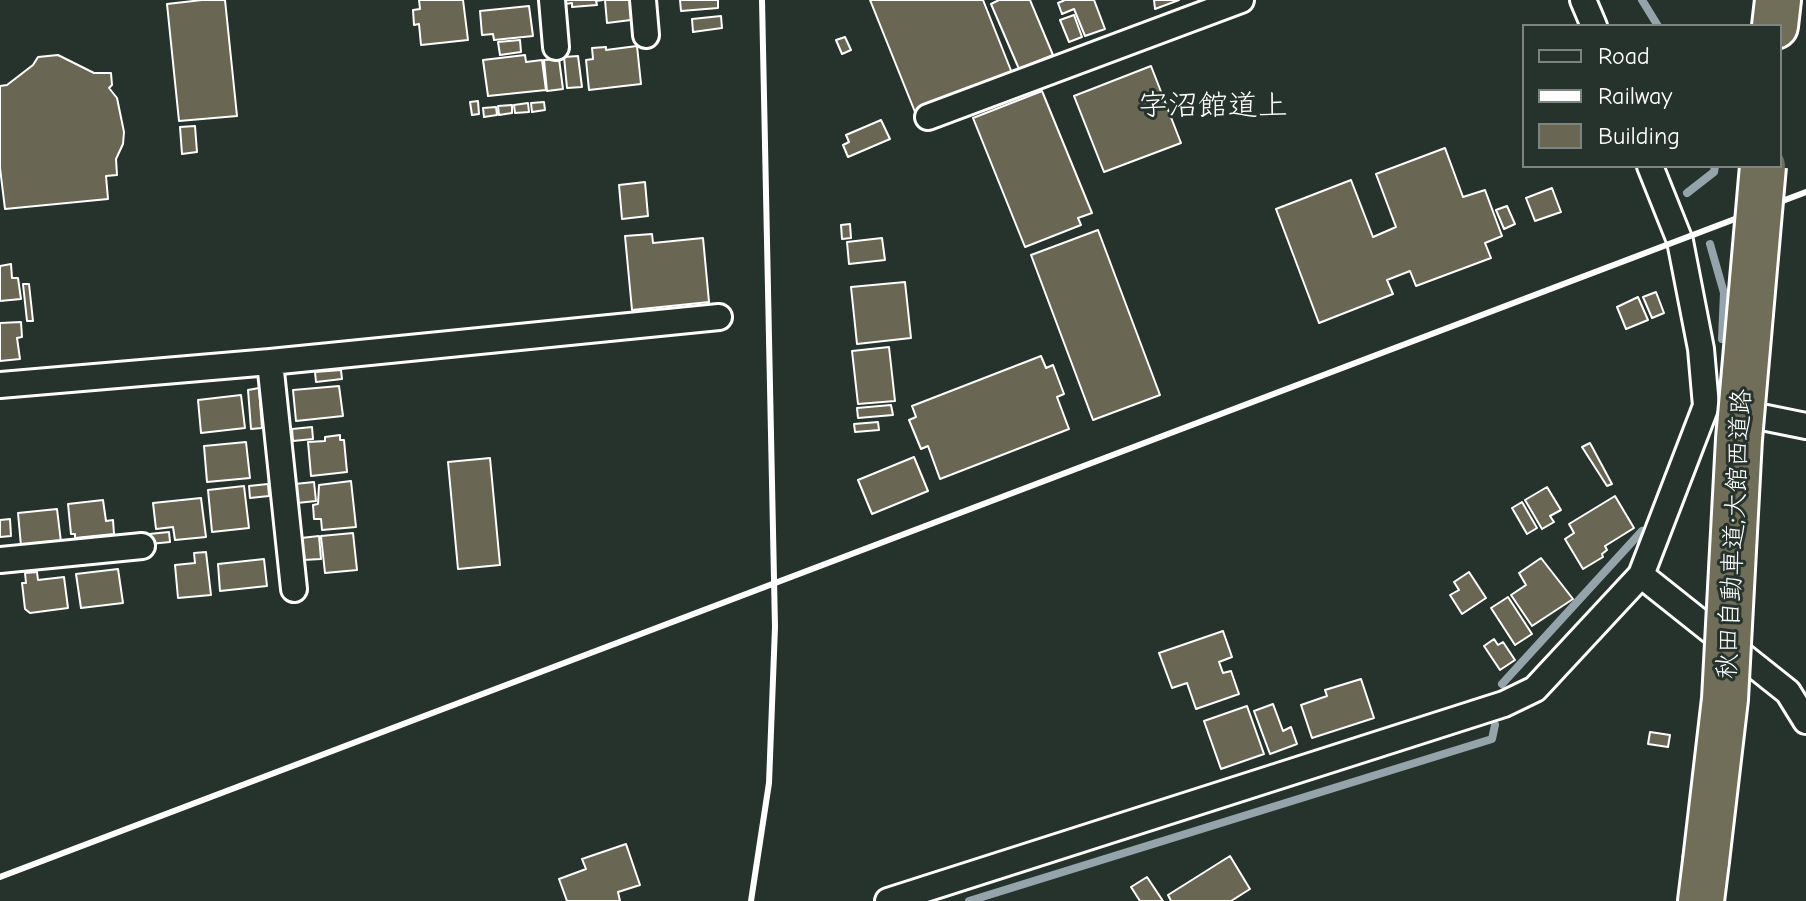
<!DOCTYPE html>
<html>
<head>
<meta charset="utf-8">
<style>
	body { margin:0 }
	#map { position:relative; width:1806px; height:901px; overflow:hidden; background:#26332d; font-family:"Comic Neue",sans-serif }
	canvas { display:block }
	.legend { position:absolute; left:1522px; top:24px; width:260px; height:144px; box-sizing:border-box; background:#26332d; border:2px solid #7d8581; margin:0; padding:10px 14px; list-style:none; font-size:24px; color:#fff }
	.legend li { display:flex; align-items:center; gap:16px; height:40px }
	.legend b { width:40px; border:2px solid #7d8581 }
</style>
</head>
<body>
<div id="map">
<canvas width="1806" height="901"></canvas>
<ul class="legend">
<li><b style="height:10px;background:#26332d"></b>Road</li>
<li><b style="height:10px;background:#fff"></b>Railway</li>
<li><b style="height:22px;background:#696653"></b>Building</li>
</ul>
</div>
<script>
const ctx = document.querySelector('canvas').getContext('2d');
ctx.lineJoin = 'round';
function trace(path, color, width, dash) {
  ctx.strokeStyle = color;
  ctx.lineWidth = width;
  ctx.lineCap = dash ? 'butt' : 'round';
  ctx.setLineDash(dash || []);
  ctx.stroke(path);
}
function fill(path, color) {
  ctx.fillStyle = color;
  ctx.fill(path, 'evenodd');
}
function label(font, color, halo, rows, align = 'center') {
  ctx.font = font + ' "Comic Neue","Klee One",sans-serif';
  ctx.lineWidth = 6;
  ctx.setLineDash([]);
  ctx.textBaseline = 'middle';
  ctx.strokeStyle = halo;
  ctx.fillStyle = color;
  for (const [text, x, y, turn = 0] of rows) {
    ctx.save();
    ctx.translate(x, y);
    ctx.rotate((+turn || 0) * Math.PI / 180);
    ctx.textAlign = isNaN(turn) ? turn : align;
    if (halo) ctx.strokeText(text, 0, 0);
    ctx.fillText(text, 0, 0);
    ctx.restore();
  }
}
trace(new Path2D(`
	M1642 0 1658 26
	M1687 193 1714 172 1715 166
	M1710 244 1724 293 1722 339
	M1502 684 1642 531
	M969 901 1492 739 1495 725`), '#95a4ab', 8);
const building = new Path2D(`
	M202 0H225L237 116 179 121 167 4Z
	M419 0H463L468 40 421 45 419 24 414 25 413 10 420 9Z
	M566 0H603L596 1 597 5 572 7V3L566 4Z
	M605 0H630L631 20 607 23Z
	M680 0H718V8L681 11Z
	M870 0H983L1012 73 915 112Z
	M999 0H1030L1053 55 1019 69 991 4Z
	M1065 0H1094L1105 29 1085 36 1074 9 1062 14 1058 3Z
	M1154 0H1179L1155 9Z
	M529 6 533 36 494 40 493 34 482 35 480 11Z
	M1074 15 1082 37 1069 42 1060 20Z
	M721 16 722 28 693 32 692 19Z
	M845 37 851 50 842 54 836 40Z
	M520 40 521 52 500 55 498 42Z
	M637 46 641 84 589 90 586 60 593 59 592 48 606 47V50Z
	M58 55 94 73H111L112 85 109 88 117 98 124 132 123 144 116 159 117 175 106 176 108 199 5 209 0 168V86L7 85 33 65 38 57Z
	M525 55 526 62 542 60 546 90 488 96 483 60Z
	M578 56 582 87 567 88 564 57Z
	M559 59 563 89 547 91 544 60Z
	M1151 66 1181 143 1104 172 1074 96Z
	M1042 91 1092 213 1078 218 1081 225 1025 247 973 118Z
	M478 101 479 114 472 115 470 102Z
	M544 102 545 110 532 112 531 103Z
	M528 103 529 112 515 113 514 105Z
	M512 105V113L499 115 498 106Z
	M496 107 497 115 484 117 483 108Z
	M881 120 890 139 848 157 843 145 849 142 846 135Z
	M195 126 197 152 182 154 180 127Z
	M1445 148 1463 197 1485 190 1502 236 1485 243 1491 258 1416 286 1410 271 1387 280 1393 294 1319 323 1276 209 1351 180 1373 237 1396 227 1376 174Z
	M645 182 648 216 622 219 619 185Z
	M1552 188 1561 212 1535 221 1526 198Z
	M1507 206 1515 224 1504 229 1496 210Z
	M850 224 851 238 842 239 841 225Z
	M1098 230 1160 395 1093 420 1031 255Z
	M652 234 653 243 703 238 709 302 632 310 625 236Z
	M882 238 885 260 849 264 847 242Z
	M11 264 12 278H18L21 299 0 301V266Z
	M905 282 911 338 857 344 851 287Z
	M23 284H29L33 321H27Z
	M1656 292 1664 313 1652 318 1643 297Z
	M1638 297 1648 320 1626 329 1617 307Z
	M21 322 22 337 17 338 20 359 0 361V323Z
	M889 347 895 401 858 404 852 351Z
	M1041 356 1046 368 1053 365 1064 394 1057 397 1069 429 940 479 928 446 921 449 909 420 916 417 912 406Z
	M341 370 342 379 316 382 315 372Z
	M339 386 343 416 296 421 293 390Z
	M259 388 262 428 251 429 248 390Z
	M241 395 245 428 201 433 198 400Z
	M891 405 893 415 858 418 857 408Z
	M878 422 879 430 855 432 854 424Z
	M312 427 313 439 293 441 292 429Z
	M340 435V440H344L347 472 311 476 308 442 325 441V437Z
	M246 442 250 478 207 482 204 446Z
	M1590 443 1612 484 1607 486 1582 447Z
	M914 457 928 491 872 514 858 480Z
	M490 458 500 565 458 569 448 462Z
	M351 481 356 527 322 530 321 519H314L313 505 318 504 319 485Z
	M314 482 316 501 297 503 295 484Z
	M268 484 269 496 250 498 249 486Z
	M244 486 249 528 212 532 208 490Z
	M1547 487 1561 510 1550 516 1554 522 1542 529 1525 500Z
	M1615 496 1634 528 1605 546 1607 550 1602 554 1603 557 1583 569 1565 539 1574 533 1569 524Z
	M201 498 206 537 175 540 173 527 156 529 153 503Z
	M103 500 106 521 113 520 114 534 75 538V534H71L68 504Z
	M1522 502 1537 528 1527 534 1512 508Z
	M57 509 61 542 21 546 18 513Z
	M10 519 11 536 0 537V520Z
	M169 532 170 542 150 544 149 534Z
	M353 533 357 570 325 573 321 536Z
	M319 536 321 559 303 560 301 538Z
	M206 552 211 595 178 598 175 565 195 563 194 553Z
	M1541 558 1573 599 1532 626 1511 595 1526 585 1519 573Z
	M264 559 267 586 220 591 218 564Z
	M118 569 123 603 81 608 76 574Z
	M37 572 38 580 64 577 68 608 30 613 25 609 22 583H26L25 573Z
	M1469 572 1486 598 1462 614 1450 595 1459 590 1454 582Z
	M1508 597 1532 634 1515 645 1491 608Z
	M1223 631 1232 657 1219 662 1223 673 1231 671 1239 694 1196 709 1187 683 1172 688 1159 653Z
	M1494 639 1498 645 1503 642 1515 660 1500 670 1484 646Z
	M1361 679 1374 718 1312 738 1301 705 1327 696 1325 690Z
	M1273 704 1283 731 1291 727 1297 744 1270 754 1254 711Z
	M1247 706 1264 754 1221 769 1204 721Z
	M1650 732 1670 735 1668 747 1648 744Z
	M626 844 640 885 618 892 620 901H567L559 879 586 869 582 859Z
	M1230 856 1250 889 1231 901H1171L1168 895Z
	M1147 877 1163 901H1140L1131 887Z`);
fill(building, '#696653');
trace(building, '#fff', 2);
const street = new Path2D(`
	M552 0 556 47
	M643 0 646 35
	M1583 0 1594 26
	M928 117 1241 0
	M270 362 294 589
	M0 385 270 362 719 317
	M1732 411 1806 426
	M0 560 142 546
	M1641 575 1788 692 1806 721
	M888 901 1504 704 1535 689 1641 575 1706 406 1701 349 1680 241 1650 166`);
const highway = new Path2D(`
	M1775 26 1778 0
	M1701 901 1706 861`);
trace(street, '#fff', 30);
trace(highway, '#fff', 50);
trace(street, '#26332d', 24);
trace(highway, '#706e59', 44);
trace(new Path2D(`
	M0 877 1806 192
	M751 901 769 783 775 627 762 0`), '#fff', 6);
const highwayBridge = new Path2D(`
	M1706 861 1725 699 1739 439 1763 166`);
trace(highwayBridge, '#fff', 50, []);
trace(highwayBridge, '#706e59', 44);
label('26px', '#fff', '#26332d', [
	["秋田自動車道;大館西道路",1735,534,-87]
]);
label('30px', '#fff', '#26332d', [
	["字沼館道上",1213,107]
]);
</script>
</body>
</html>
